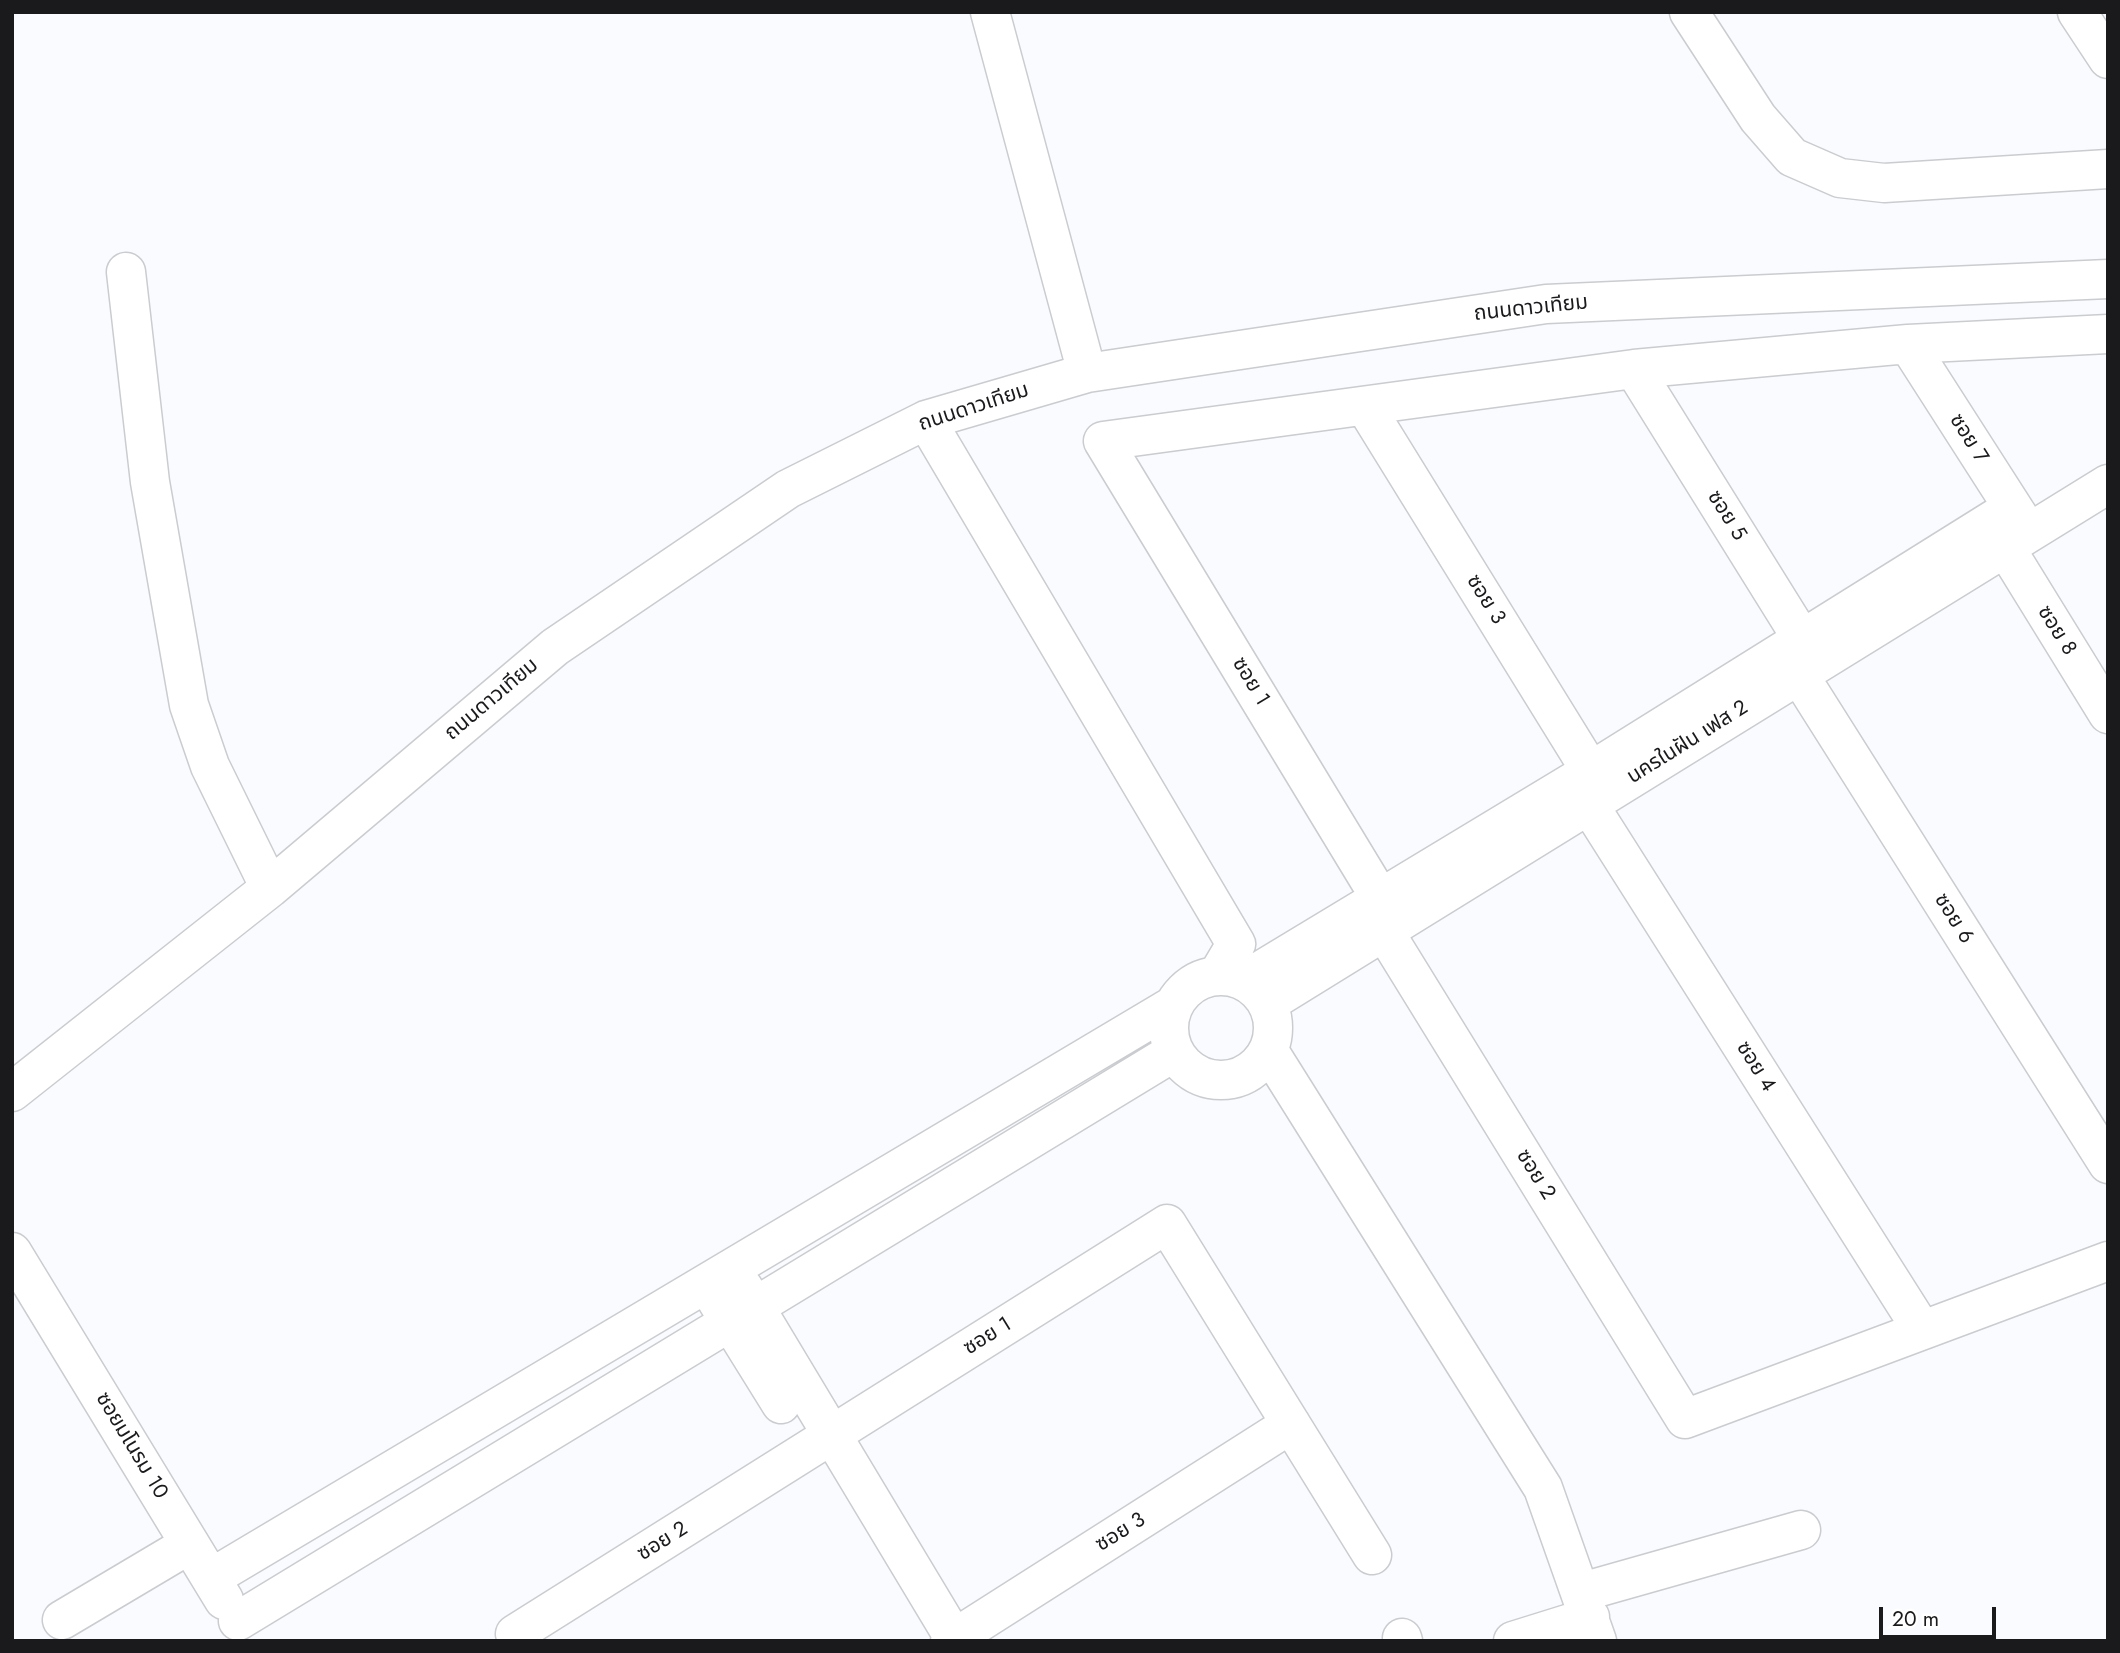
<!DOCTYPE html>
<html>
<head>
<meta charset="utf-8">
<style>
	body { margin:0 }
	#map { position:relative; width:2120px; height:1653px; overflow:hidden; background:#f9fbfe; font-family:Jost,sans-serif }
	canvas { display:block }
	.frame { position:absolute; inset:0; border:14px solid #1a1a1c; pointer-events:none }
	.scale { position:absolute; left:1879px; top:1607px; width:117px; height:32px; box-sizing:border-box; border:4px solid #1a1a1c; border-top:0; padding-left:9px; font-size:21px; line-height:24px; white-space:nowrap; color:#1a1a1c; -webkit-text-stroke:5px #fff; paint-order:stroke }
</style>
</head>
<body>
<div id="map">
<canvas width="2120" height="1653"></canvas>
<div class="frame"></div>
<div class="scale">20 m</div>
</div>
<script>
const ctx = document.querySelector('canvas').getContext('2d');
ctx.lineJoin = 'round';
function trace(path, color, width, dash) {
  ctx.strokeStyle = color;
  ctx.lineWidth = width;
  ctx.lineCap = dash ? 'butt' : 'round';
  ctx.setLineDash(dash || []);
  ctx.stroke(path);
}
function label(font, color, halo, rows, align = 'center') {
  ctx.font = font + ' Jost,"Noto Sans Thai",sans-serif';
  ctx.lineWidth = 7;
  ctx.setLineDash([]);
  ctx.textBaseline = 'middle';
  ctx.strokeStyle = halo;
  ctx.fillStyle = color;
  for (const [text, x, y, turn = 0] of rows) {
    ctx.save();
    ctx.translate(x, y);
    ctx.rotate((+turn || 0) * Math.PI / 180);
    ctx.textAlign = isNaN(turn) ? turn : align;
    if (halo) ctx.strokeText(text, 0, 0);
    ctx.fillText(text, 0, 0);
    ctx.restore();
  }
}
const minor = new Path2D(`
	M990 12 1087 373
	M1689 12 1758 118 1792 157 1840 178 1884 183 2108 169
	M2077 12 2108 59
	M126 272 150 482 189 705 210 766 270 888
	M1908 344 2026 528
	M1634 369 1814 658
	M1365 406 1603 791
	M926 420 1236 944 1217 976
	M2005 547 2108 714
	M1799 675 2108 1164
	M1589 805 1922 1330
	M1396 924 1103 441 1634 369 1908 344 2108 334
	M1384 931 1685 1419 2108 1261
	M1169 1028a52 52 0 1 1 104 0a52 52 0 1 1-104 0Z
	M1245 980 1591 771 2012 508
	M1268 1003 2108 484
	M1269 1051 1543 1488 1597 1641
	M12 1092 270 888 555 647 788 489 926 420 1087 373 1546 304 2108 279
	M12 1252 224 1600
	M743 1287 954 1638
	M717 1301 781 1404
	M211 1578 1174 1005
	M1582 1592 1801 1530
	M62 1620 190 1544
	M238 1621 1174 1052
	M1402 1638 1403 1641
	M519 1641 515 1634 1167 1224 1372 1555
	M950 1641 1291 1424
	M1513 1641 1590 1617`);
trace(minor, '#cacccf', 41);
trace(minor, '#fff', 38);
label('21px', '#1a1a1c', '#fff', [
	["ถนนดาวเทียม",1531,309,-6],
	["ถนนดาวเทียม",974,408,-18],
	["ซอย 7",1968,439,58],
	["ซอย 5",1726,516,58],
	["ซอย 3",1485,600,58],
	["ซอย 8",2056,631,58],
	["ซอย 1",1250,682,59],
	["ถนนดาวเทียม",492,700,-40],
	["นครในฝัน เฟส 2",1688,743,-32],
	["ซอย 6",1953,919,58],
	["ซอย 4",1755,1067,58],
	["ซอย 2",1535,1175,58],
	["ซอย 1",988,1337,-32],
	["ซอยมโนรม 10",131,1446,59],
	["ซอย 3",1121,1533,-32],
	["ซอย 2",663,1542,-32]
]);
</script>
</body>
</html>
